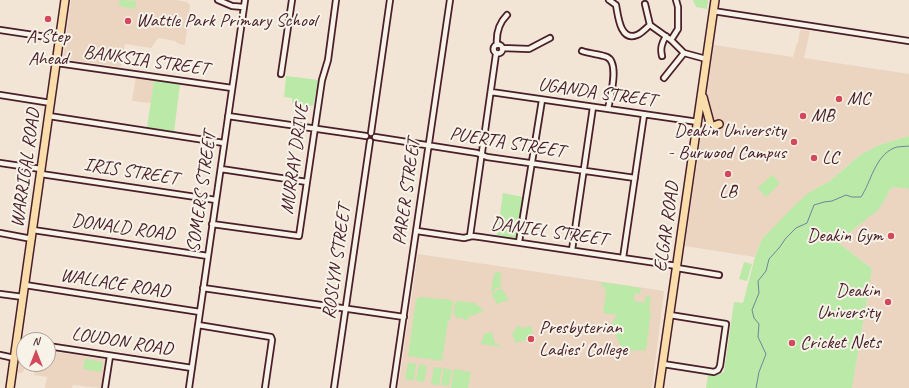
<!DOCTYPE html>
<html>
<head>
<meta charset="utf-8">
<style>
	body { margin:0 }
	#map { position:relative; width:909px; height:388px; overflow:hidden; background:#f2e5d6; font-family:Caveat,sans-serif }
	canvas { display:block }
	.north { position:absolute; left:16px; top:332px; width:40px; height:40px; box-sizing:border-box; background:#f7f3e8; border:1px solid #b29e9c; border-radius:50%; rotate:0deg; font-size:11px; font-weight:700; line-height:16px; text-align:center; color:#4a1f2b }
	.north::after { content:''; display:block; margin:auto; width:14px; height:18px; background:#d1495b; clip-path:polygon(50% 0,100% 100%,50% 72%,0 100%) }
</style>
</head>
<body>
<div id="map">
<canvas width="909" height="388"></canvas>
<div class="north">N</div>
</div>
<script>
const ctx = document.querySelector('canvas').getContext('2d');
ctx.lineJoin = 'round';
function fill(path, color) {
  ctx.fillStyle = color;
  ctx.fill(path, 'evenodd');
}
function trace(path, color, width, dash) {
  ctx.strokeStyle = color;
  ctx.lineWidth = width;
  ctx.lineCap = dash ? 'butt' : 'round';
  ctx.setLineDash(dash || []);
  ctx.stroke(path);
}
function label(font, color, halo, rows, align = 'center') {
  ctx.font = font + ' Caveat,sans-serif';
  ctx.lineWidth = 4;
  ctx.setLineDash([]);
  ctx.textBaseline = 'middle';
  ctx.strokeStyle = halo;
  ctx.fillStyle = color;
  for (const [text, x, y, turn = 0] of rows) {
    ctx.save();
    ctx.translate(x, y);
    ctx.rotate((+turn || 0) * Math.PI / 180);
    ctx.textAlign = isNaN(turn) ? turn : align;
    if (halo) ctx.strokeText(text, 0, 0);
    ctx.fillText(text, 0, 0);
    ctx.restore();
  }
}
fill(new Path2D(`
	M71 0H176L187 2 190 5 185 45 179 44 175 41 158 38 151 48 125 44 121 67 63 59Z
	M800 30 810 31 804 58 909 74V136L879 145 860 155 830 181 808 193 762 239 755 257 685 246 714 45 793 57 797 43H798Z
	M136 77 154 80 151 103 132 101Z
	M893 187 909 189V388H852L872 269 839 243 883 203 889 191Z
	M418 254 664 291 652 388H398Z
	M22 347H24V364H48V351L104 359 106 362 102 388 73 385 72 388H45L47 377 34 375 35 368 26 367 22 373H18Z`), '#ebd4c0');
fill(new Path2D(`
	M120 0 136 1 135 9 119 6Z
	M693 0H708L707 9 696 7Z
	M286 76 319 80 313 106 292 103V98L284 97Z
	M154 80 180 84 174 132 147 128Z
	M909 136V189L893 187 889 191 883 203 877 211 855 228 839 243 872 269 852 388H706L708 375H717L724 372 734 302 743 303 755 257 762 239 793 207 808 193 830 181 860 155 879 145Z
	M772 175 780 183 766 197 758 188Z
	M503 193 523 197 516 239 497 236Z
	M744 262 752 264 747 281 739 279Z
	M497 272 502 273 500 277 501 287 496 288 492 294 491 291 494 274Z
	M601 282 641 288 640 294 635 293 634 301 644 303 646 296 651 297 649 310 651 312 646 350C617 353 620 345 612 323L617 315 603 313 606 293 605 287 601 286Z
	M498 289H502L509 300 496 304 495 298 493 299 492 296Z
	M419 297 452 300V302H453L450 321H448L442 361 408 356 416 300Z
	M456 301 475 303 484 311 468 317 469 319 465 320 460 317 459 318H455L456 315 453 314Z
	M517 326 523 328 531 326 533 335 531 338 516 343 512 335Z
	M492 332 495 344 500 345 501 347 481 344 484 334Z
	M85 359 103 362 101 372 83 369Z
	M408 363 416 364 414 381 405 379Z
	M419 364 427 366 424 382 416 381Z
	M434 367 442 368 439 385 431 384Z
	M444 368 452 370 449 386 441 385Z
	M454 369 471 372 468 388H451Z`), '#bae9a8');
trace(new Path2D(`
	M756 388 759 372 766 354 758 337 759 324 754 318 752 310 759 293 758 281 766 271 769 259 779 248 786 238 796 228 807 223 814 205 824 202 832 201 846 195 852 197H861C871 182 875 156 894 148 898 146 904 147 909 146`), '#6d869b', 1);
const minor = new Path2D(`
	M218 0 232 6 244 7
	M609 0 616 5C618 15 620 42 637 35 642 33 646 28 650 25L671 40 684 53 706 59
	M645 4 650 25
	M713 11 909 41
	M0 30 60 39
	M671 40 678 29V7L676 0
	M493.5 49a4.5 4.5 0 1 1 9 0a4.5 4.5 0 1 1-9 0Z
	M497 45C496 33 499 23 507 15
	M502 48 529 49 550 38
	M582 51C590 54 600 54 607 57 620 63 610 98 608 109
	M662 56C660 48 662 43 666 36
	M57 63 232 88
	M281 74 292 0
	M664 78 684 53
	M491 92 698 122
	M0 95 51 103
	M49 116 224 143
	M228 116 366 136
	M371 133 390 0
	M375 137 477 153 487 157 635 178
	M0 163 41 169
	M221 169 307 182
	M41 174 216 200
	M212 224 299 236 322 80 328 60 336 0
	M33 230 208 256
	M417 231 464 238 472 236 480 237 677 266
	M0 233 32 239
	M470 236 496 54
	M519 242 542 100
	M572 250 593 107
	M623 258 644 115
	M677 268 719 275
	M25 285 200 312
	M203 288 404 317
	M0 294 23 297
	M198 325 271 337 272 340 265 388
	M17 342 24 343
	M48 346 192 368
	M0 355 14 358
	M663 364 714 372 718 370 720 366 726 324 670 315
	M105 388 110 356
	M189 388 245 0
	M334 388 370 141
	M393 388 450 0`);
const primary = new Path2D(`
	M703 97 710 123
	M697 133 719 124
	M10 388 65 0
	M659 388 715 0`);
trace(minor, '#4a1f2b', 8);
trace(primary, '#4a1f2b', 10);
trace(minor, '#f7f3e8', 4.5);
trace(primary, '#f9deab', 7);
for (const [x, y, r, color] of [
	[48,19,4,"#d1495b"],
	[128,21,4,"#d1495b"],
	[839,99,4,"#d1495b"],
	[803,116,4,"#d1495b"],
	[794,142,4,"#d1495b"],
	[814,158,4,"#d1495b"],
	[728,174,4,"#d1495b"],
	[891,236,4,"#d1495b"],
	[888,302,4,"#d1495b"],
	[531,339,4,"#d1495b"],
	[792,343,4,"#d1495b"]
]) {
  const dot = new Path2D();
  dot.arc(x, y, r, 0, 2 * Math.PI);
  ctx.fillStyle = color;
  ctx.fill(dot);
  trace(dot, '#f7f3e8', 1.5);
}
label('19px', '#4a1f2b', '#f7f3e8', [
	["Wattle Park Primary School",136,21],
	["A Step",48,37,"center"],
	["Ahead",48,59,"center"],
	["MC",847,99],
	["MB",811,116],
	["Deakin University",786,131,"right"],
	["- Burwood Campus",786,153,"right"],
	["LC",822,158],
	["LB",728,192,"center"],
	["Deakin Gym",883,236,"right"],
	["Deakin",880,291,"right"],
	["University",880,313,"right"],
	["Presbyterian",539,328],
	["Ladies' College",539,350],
	["Cricket Nets",800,343]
], 'left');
label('19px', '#4a1f2b', '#f7f3e8', [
	["BANKSIA STREET",146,61,8],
	["UGANDA STREET",597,93,8],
	["PUERTA STREET",507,143,9],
	["MURRAY DRIVE",295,159,-82],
	["WARRIGAL ROAD",26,168,-82],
	["IRIS STREET",131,172,9],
	["SOMERS STREET",202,192,-82],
	["PARER STREET",407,192,-82],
	["ELGAR ROAD",667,227,-82],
	["DONALD ROAD",123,228,8],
	["DANIEL STREET",549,232,8],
	["ROSLYN STREET",337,262,-82],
	["WALLACE ROAD",115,284,9],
	["LOUDON ROAD",122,342,9]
]);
</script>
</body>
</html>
